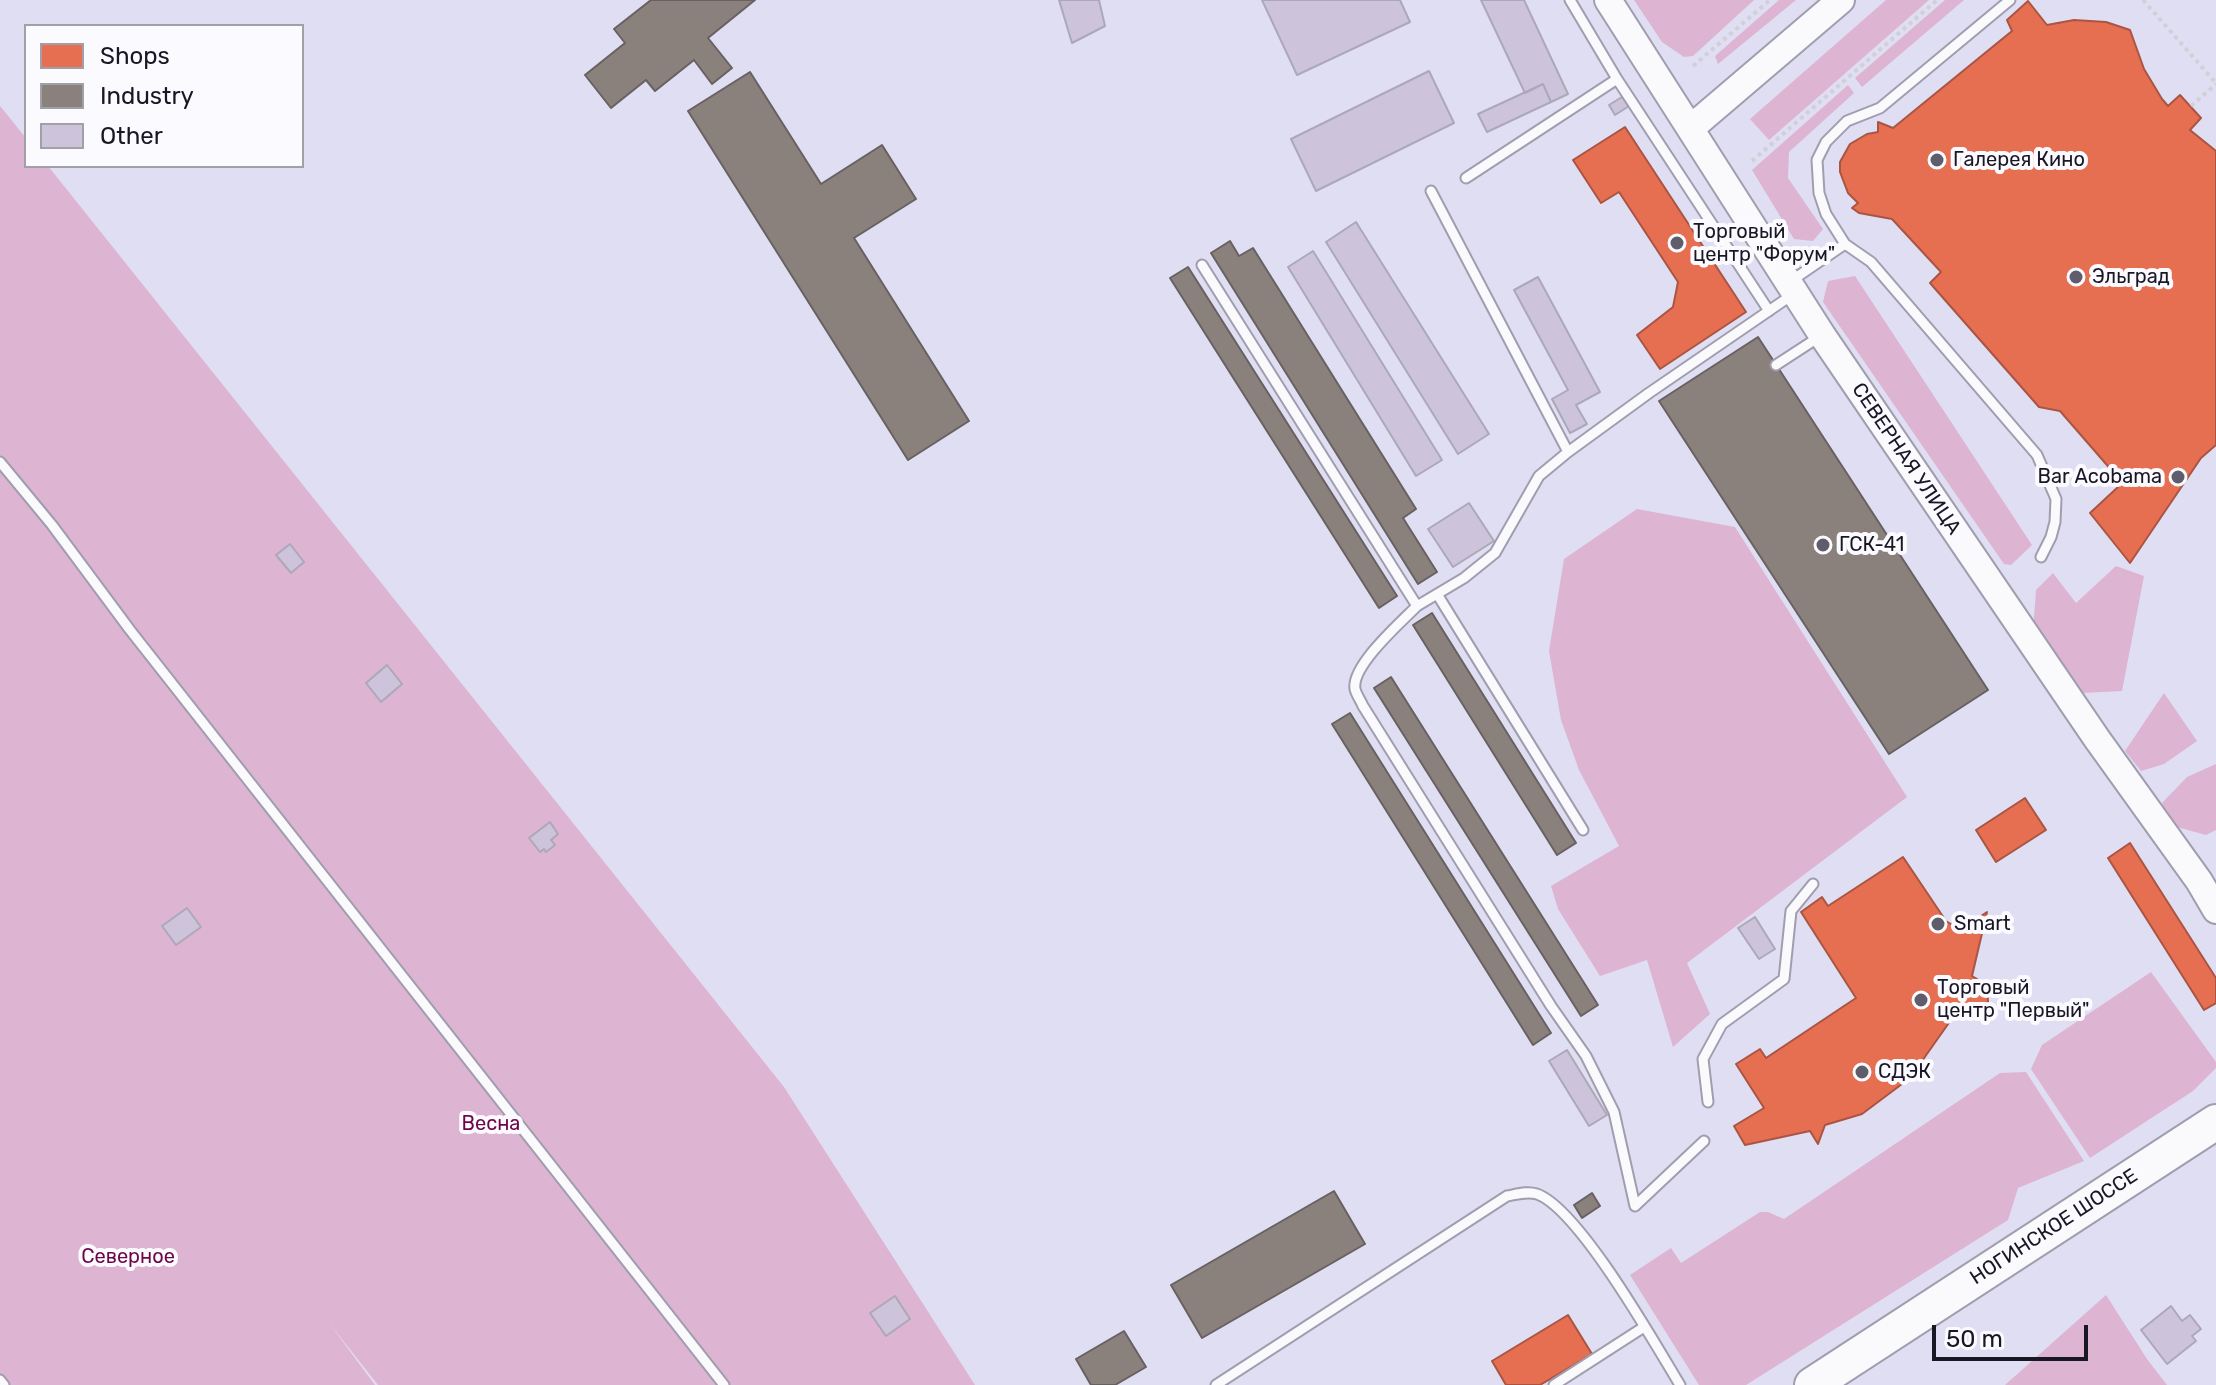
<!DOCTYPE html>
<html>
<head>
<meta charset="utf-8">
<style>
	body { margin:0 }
	#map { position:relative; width:2216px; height:1385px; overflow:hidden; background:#e0def3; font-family:Rubik,sans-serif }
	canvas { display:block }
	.legend { position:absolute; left:24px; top:24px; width:280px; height:144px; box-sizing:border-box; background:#fbfbff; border:2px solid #a1a0a7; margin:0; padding:10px 14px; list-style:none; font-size:24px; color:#191724 }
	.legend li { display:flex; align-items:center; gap:16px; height:40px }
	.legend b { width:40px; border:2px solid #a1a0a7 }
	.scale { position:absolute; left:1932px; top:1325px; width:156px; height:36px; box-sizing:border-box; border:4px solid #191724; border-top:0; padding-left:10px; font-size:24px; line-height:28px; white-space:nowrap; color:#191724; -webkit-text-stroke:6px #fbfbff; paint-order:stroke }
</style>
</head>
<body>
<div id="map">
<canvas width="2216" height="1385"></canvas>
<ul class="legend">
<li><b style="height:22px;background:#e76f51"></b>Shops</li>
<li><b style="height:22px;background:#8a817c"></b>Industry</li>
<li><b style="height:22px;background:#cdc4dc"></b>Other</li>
</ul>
<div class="scale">50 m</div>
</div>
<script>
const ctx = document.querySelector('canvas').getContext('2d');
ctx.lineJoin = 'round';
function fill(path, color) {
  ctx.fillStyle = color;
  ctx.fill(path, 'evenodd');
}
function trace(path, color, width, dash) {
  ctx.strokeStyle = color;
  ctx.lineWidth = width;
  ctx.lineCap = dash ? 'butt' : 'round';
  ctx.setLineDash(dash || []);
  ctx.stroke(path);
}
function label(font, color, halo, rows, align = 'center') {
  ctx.font = font + ' Rubik,sans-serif';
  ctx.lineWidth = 8;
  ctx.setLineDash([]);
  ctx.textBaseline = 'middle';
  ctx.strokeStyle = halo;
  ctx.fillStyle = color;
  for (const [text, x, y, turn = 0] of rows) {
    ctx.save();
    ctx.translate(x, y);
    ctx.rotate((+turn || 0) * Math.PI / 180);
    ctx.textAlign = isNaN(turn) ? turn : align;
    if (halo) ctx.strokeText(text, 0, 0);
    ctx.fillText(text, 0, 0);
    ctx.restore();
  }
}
fill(new Path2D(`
	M1634 0H1754L1693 56 1684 57 1662 42Z
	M1779 0H1796L1718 64 1715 56Z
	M1886 0H1929L1769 140 1750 119Z
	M1945 0H1964L1862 87 1855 78Z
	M1848 85 1854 93 1789 152 1788 178 1823 229 1813 241 1794 239 1752 170Z
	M0 106 26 138V166H48L784 1087 975 1385H378L329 1323 375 1385H0Z
	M1855 276 2032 545 2011 565 2004 564 1823 302 1828 281Z
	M1637 509 1735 527 1907 797 1687 963 1710 1014 1673 1047 1647 960 1600 976 1558 909 1551 886 1619 846 1579 770 1561 720 1549 651 1564 559Z
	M2116 566 2144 576 2122 691 2082 693 2033 631 2036 590 2053 573 2076 603Z
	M2164 693 2197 741 2164 764 2141 771 2125 751Z
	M2216 764V830L2206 835 2173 826 2162 803 2187 777Z
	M2151 972 2216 1062V1068L2193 1091 2090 1158 2031 1069 2042 1045Z
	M2026 1072 2084 1161 2018 1188 2008 1220 1746 1385H1699L1630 1275 1671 1248 1681 1263 1760 1212H1768L1784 1219 2000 1073Z
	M2106 1295 2147 1359 2167 1385H2005Z`), '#ddb4d1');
const shops = new Path2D(`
	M2028 1 2047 25 2074 20 2106 22 2130 30 2144 69 2162 99 2168 106 2180 95 2201 118 2190 130 2216 151V445L2201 458 2130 563 2090 513 2132 474 2113 472 2060 411 2039 407 1930 283 1941 272 1892 219 1859 213 1852 208 1858 203 1848 193 1840 172V162L1850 144 1867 134 1878 132V122L1893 128 2012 31 2007 20Z
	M1625 127 1746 312 1660 369 1637 335 1673 307 1678 282 1619 192 1601 203 1573 160Z
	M2025 798 2046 830 1996 862 1976 830Z
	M2130 843 2216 978V1003L2204 1010 2108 858Z
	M1903 857 1946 921 1960 930 1987 912 1972 976 1987 985 1988 1002 1975 1014 1958 1010 1910 1078 1862 1114 1825 1125 1818 1144 1810 1131 1745 1145 1734 1126 1764 1108 1736 1064 1760 1049 1766 1058 1856 998 1801 912 1822 897 1828 906Z
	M1568 1315 1592 1354 1540 1385H1506L1492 1361Z`);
fill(shops, '#e76f51');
trace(shops, '#a95544', 2);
const industry = new Path2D(`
	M651 0H755L708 38 732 68 712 84 694 60 655 91 646 80 611 108 585 75 625 43 614 29Z
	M750 72 821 184 882 145 916 199 854 238 969 421 908 460 688 111Z
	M1230 241 1239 256 1253 248 1416 509 1403 518 1437 572 1418 584 1211 253Z
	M1188 267 1397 596 1379 608 1170 278Z
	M1758 337 1988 690 1889 754 1659 401Z
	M1432 613 1576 843 1557 855 1413 625Z
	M1391 677 1598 1005 1581 1016 1374 688Z
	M1350 713 1551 1033 1533 1045 1332 724Z
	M1334 1191 1365 1244 1202 1338 1171 1285Z
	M1592 1193 1600 1206 1582 1218 1574 1205Z
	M1124 1331 1146 1367 1115 1385H1091L1076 1359Z`);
fill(industry, '#8a817c');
trace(industry, '#686162', 2);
const building = new Path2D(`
	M1059 0H1099L1105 26 1072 43Z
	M1262 0H1400L1410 22 1297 75Z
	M1481 0H1524L1568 94 1551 102 1543 84 1525 93Z
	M1429 71 1454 123 1316 191 1291 139Z
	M1543 84 1551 102 1487 132 1478 114Z
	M1622 97 1629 106 1615 115 1609 105Z
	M1356 222 1489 434 1458 454 1326 242Z
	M1313 251 1442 460 1416 476 1288 267Z
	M1538 277 1600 392 1576 405 1587 424 1570 433 1552 399 1568 390 1514 290Z
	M1469 503 1494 541 1453 567 1428 529Z
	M290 544 304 562 291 573 276 555Z
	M387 665 402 684 381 702 366 683Z
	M550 822 558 834 551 840 555 845 546 852 544 849 540 852 529 838Z
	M187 908 201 927 176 945 162 926Z
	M1755 917 1775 949 1759 959 1738 928Z
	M1567 1050 1607 1115 1589 1126 1549 1061Z
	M895 1296 910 1319 886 1336 870 1313Z
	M2171 1306 2182 1321 2190 1315 2201 1329 2192 1336 2196 1341 2167 1364 2141 1330Z`);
fill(building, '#cdc4dc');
trace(building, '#aca8b7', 2);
const lane = new Path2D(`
	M1570 0 1617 79 1769 311
	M1466 178 1617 79
	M1431 191 1568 452 1649 393 1792 295
	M1845 244 1826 214 1819 193 1817 160 1826 142 1847 121 1880 108 2010 0
	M1202 265 1417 606 1464 578 1495 553 1539 476 1568 452
	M1791 281 1845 244 1871 262 2037 455 2056 499 2055 522 2051 537 2041 557
	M1776 365 1819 337
	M0 462 52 525 130 630 724 1385
	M1437 594 1583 830
	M1417 606C1401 622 1351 666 1355 689 1356 694 1361 701 1363 706L1551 1006 1586 1056 1614 1112 1635 1206 1704 1141
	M1708 1102 1703 1059 1722 1024 1784 979 1791 911 1813 884
	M0 1380 4 1385
	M1216 1385 1507 1196C1518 1194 1527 1191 1537 1194 1579 1209 1655 1344 1680 1385
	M1554 1385 1644 1327`);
const secondary = new Path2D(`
	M1608 0 1822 335 2097 739 2199 881 2216 910
	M1691 128 1841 0`);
const highway = new Path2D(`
	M1812 1385 2216 1122`);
trace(lane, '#a09eae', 13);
trace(secondary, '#a09eae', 30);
trace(highway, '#a09eae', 38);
trace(new Path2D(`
	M2143 0 2216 83
	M1693 66 1770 0
	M2191 106 2216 84
	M1752 161 1937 0`), '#d2d0d7', 4, [4, 4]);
trace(lane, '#fafafd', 9);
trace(secondary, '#fafafd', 26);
trace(highway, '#fafafd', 34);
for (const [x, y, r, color] of [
	[1937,160,8,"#5f5d6c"],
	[1677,243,8,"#5f5d6c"],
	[2076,277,8,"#5f5d6c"],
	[2178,477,8,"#5f5d6c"],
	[1823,545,8,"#5f5d6c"],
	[1938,924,8,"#5f5d6c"],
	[1921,1000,8,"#5f5d6c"],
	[1862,1072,8,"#5f5d6c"]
]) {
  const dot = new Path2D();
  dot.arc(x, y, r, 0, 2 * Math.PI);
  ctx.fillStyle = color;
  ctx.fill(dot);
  trace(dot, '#fbfbff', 3);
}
label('20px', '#191724', '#fbfbff', [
	["Галерея Кино",1953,160],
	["Торговый",1693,232],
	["центр \"Форум\"",1693,255],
	["Эльград",2092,277],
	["Bar Acobama",2162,477,"right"],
	["ГСК-41",1839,545],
	["Smart",1954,924],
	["Торговый",1937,988],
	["центр \"Первый\"",1937,1011],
	["СДЭК",1878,1072]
], 'left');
label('20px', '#191724', '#fbfbff', [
	["СЕВЕРНАЯ УЛИЦА",1906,459,56],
	["НОГИНСКОЕ ШОССЕ",2054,1227,-33]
]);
label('20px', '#6d0648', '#fbfbff', [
	["Весна",491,1124],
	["Северное",128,1257]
]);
</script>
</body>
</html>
